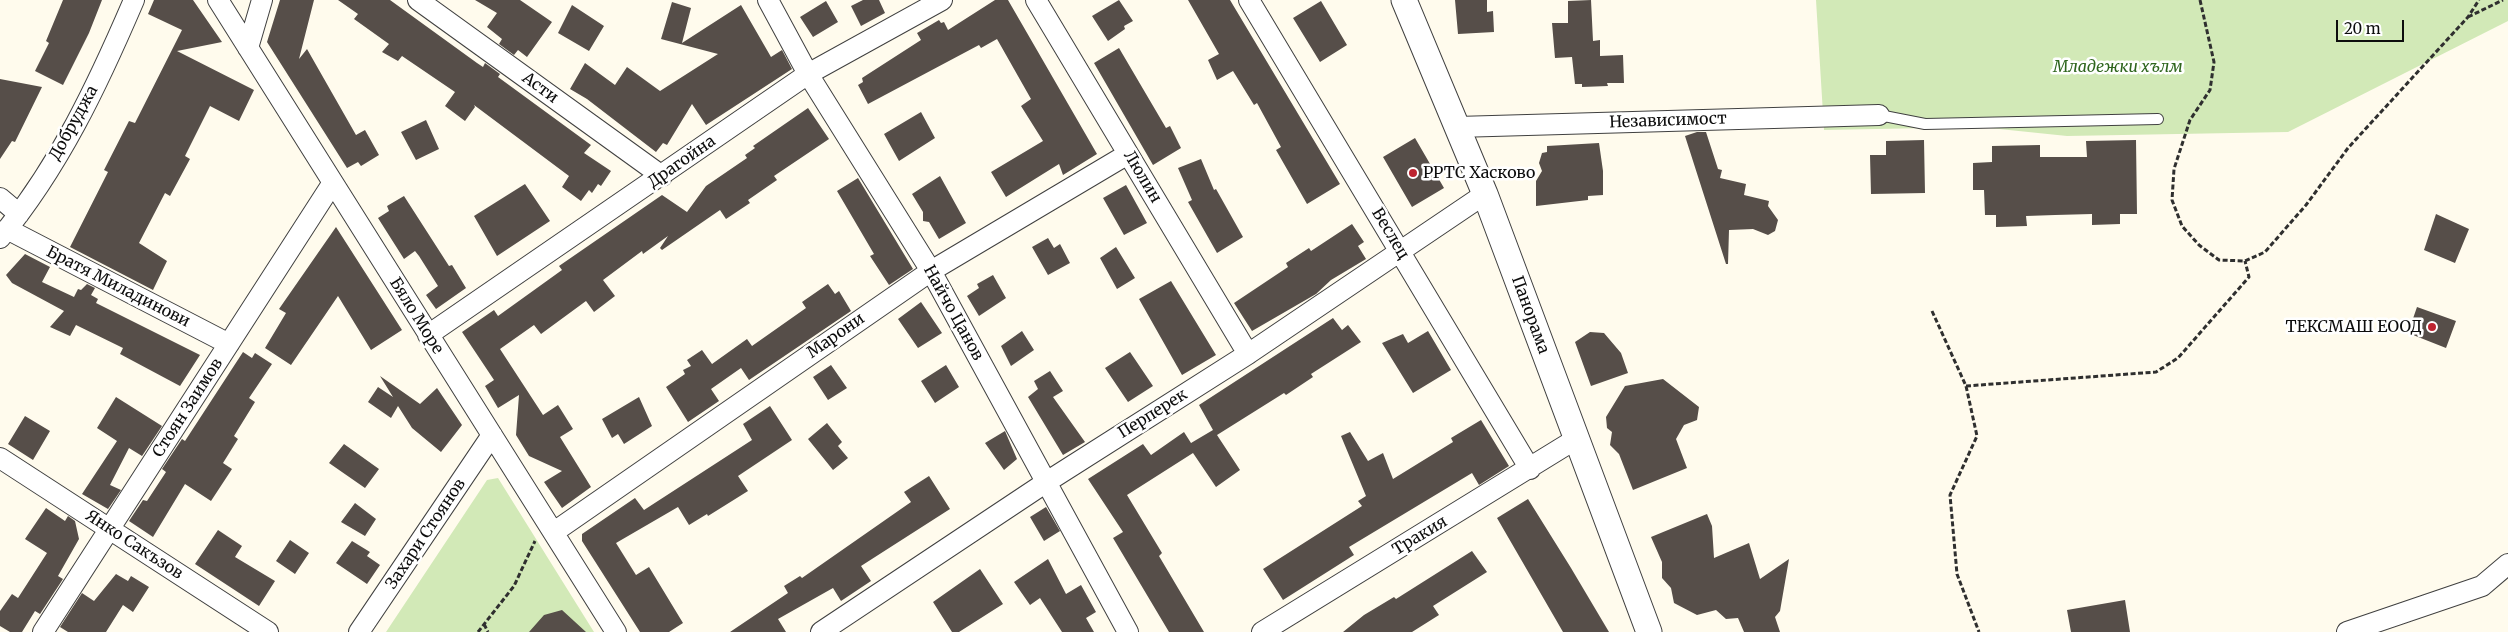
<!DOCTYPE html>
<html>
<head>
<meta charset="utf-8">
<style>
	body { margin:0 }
	#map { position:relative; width:2508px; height:632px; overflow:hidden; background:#fffbed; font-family:Merriweather,serif }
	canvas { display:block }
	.scale { position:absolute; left:2336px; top:20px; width:68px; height:22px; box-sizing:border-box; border:2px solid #0d0d0d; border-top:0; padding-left:6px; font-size:15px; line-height:18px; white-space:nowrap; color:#0d0d0d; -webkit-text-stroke:4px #fff; paint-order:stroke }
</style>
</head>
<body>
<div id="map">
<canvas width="2508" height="632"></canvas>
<div class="scale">20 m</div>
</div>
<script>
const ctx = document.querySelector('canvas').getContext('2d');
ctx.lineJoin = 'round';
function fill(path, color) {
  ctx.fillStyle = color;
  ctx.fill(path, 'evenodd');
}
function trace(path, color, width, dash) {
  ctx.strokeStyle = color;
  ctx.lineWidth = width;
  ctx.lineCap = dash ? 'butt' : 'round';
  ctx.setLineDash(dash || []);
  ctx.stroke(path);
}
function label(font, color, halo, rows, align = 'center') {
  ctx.font = font + ' Merriweather,serif';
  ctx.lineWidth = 5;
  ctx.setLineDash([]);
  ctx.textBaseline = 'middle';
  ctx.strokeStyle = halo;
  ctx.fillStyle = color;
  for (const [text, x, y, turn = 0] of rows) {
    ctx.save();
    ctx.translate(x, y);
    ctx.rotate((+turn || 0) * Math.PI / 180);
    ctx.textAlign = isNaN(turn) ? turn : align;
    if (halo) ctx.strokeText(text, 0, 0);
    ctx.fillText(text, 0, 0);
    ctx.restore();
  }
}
fill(new Path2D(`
	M1816 0H2508V21L2288 132 2067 136 1980 127 1824 130Z
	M498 478 594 632H386L487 480Z`), '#d2e9b7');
fill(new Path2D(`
	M63 0H102L89 33 63 85 35 71 49 43 46 41Z
	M154 0H193L222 42 177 51 254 90 239 121 210 106 185 156 190 159 170 196 165 193 139 243 167 261 153 290 70 247 108 172 104 170 129 121 135 123 182 30 148 14Z
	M280 0H314L299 59 307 49 356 135 365 130 379 155 361 166 358 162 347 168 267 42Z
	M338 0H390L477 63 483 67 485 63 500 74 498 77 591 145 584 153 611 171 601 186 598 184 592 193 589 190 581 201 562 187 569 176 474 105 475 107 465 121 445 106 455 92 402 56 398 61 382 52 389 44 354 19 358 14Z
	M475 0H520L552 22 527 57 518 50 514 55 499 44 502 39 487 27 497 13Z
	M863 0H879L885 13 861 26 851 6Z
	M995 0H1008L1097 154 1063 175 1059 164 1006 197 991 172 1043 141 1021 106 1031 99 997 39 981 48 979 45 868 104 858 85 863 82 862 78 921 40 917 33 939 20 941 23 944 22 948 30Z
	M1119 0 1133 21 1124 26 1125 29 1108 41 1092 16Z
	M1188 0H1230L1340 184 1307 204 1276 150 1281 147 1257 103 1254 105 1233 71 1217 80 1208 60 1219 54Z
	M1455 0H1487V12L1493 11 1494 32 1458 34Z
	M1591 0 1593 41 1600 40V56L1623 55 1624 83H1607L1608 86 1582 87V84H1575L1572 57 1555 58 1552 23H1568V1Z
	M826 1 838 22 813 37 800 17Z
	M1321 1 1347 45 1320 62 1293 18Z
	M672 2 691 8 682 43 741 5 771 57 782 50 792 69 706 125 692 104 667 145 663 143 656 152 587 99 570 89 585 63 615 85 627 67 660 91 718 54 661 39Z
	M572 5 604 26 589 51 558 33Z
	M1119 48 1166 128 1170 126 1181 148 1153 165 1094 63Z
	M0 79 42 87 15 142 12 141 0 159Z
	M808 108 829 139 774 176 777 180 748 200 750 203 726 219 720 210 662 250 660 248 668 236 643 254 642 251 603 280 615 296 594 312 586 301 541 334 534 325 500 349 543 415 558 405 573 429 560 437 591 487 562 508 544 482 562 471 529 456 516 435 519 395 498 408 485 386 494 380 462 332 494 310 498 316 562 270 559 266 662 195 687 212 706 186 747 158 745 155 755 148 753 146Z
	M921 112 935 138 899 161 884 134Z
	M426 120 439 149 416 160 401 132Z
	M1697 132H1706L1718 169 1722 170 1720 178 1746 184 1744 195 1769 201 1768 206 1778 220 1775 231 1768 235 1753 229 1729 230 1728 264H1726L1685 136Z
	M1415 138 1444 188 1412 207 1383 157Z
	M1924 140 1925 193 1871 194 1870 155H1886V141Z
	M2136 140 2137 214H2120V224L2092 225V214L2055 215 2026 216 2027 226 1996 227V215H1985L1984 190H1973V163L1992 162V146L2040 145V157H2087L2086 141Z
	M1599 143 1603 171V195L1588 196V200L1536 206V181L1542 171 1539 163 1542 153 1547 152V146Z
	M1201 159 1214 190 1216 189 1243 237 1217 253 1188 202 1192 200 1178 168Z
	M940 176 966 223 939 239 929 222 923 221V212L912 194Z
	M858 178 913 269 889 285 870 256 874 254 837 191Z
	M525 184 550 221 497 256 474 216Z
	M1126 185 1147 223 1124 235 1103 198Z
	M404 196 449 266 452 265 466 288 436 309 426 295 438 286 419 256 415 251 404 259 378 218 389 211 387 206Z
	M2436 214 2469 229 2455 263 2424 250Z
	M1352 224 1364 242 1358 246 1366 259 1331 280 1316 294 1252 331 1234 303 1288 267 1286 263 1309 248 1311 251Z
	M336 227 402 330 371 350 338 296 291 365 265 348 286 313 279 309Z
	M1048 238 1054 248 1060 244 1070 263 1048 275 1032 247Z
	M1116 247 1135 278 1117 289 1100 258Z
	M25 254 50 267 42 282 74 297 78 289 81 290 87 284 95 288 91 295 98 299 96 303 200 355 180 386 120 354 123 348 76 325 70 336 50 327 64 311 12 283 6 275Z
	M993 275 1006 298 979 316 967 296 979 288 977 284Z
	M1171 281 1216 355 1182 375 1139 299Z
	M828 284 835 294 839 291 851 311 749 380 741 368 711 389 719 401 688 422 666 387 685 374 683 370 691 366 687 360 702 350 712 364 747 339 752 346 806 308 802 302Z
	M921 302 942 333 918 348 898 319Z
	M2417 307 2456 321 2446 348 2408 333Z
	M1333 318 1342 330 1348 325 1361 342 1311 374 1313 377 1286 395 1284 393 1217 435 1240 470 1216 487 1193 453 1127 495 1162 553 1159 556 1204 632H1169L1113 538 1123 532 1088 479 1143 444 1151 455 1184 432 1191 443 1213 430 1199 405Z
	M1022 331 1034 350 1011 366 1001 346Z
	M1428 331 1451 370 1413 393 1382 343 1403 334 1408 343Z
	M1590 332 1604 333 1621 353 1628 373 1591 386 1575 342Z
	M243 352 252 358 255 353 272 364 249 398 255 402 234 436 238 439 223 463 232 469 211 501 185 484 153 537 129 521 143 500 147 501 166 472 162 469 182 439 185 441Z
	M1130 352 1153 386 1128 402 1105 368Z
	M831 365 847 388 828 400 813 377Z
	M946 365 959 387 935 403 921 381Z
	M1050 371 1063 391 1053 397 1085 442 1063 455 1028 397 1038 389 1034 381Z
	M380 376 420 404 437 388 462 425 441 452 412 428 398 406 391 418 368 402 378 387 393 397Z
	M1663 379 1699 407 1697 420 1684 425 1676 439 1687 468 1633 490 1619 454 1610 445 1612 432 1607 428 1606 417 1625 386Z
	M116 397 162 426 142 456 129 448 110 485 121 490 108 509 82 494 117 441 97 428Z
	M639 397 652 426 624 444 618 434 612 438 602 419Z
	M770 406 792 440 738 476 748 491 708 516 707 514 689 525 678 507 616 543 636 575 649 567 683 623 669 632H640L582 541V534L635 498 644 510 752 440 743 424Z
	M25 416 50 431 33 460 8 444Z
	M1481 420 1509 466 1479 485 1472 473 1349 547 1354 555 1283 600 1263 569 1362 506 1358 501 1366 496 1341 436 1350 432 1368 461 1383 453 1393 479 1453 442 1451 438Z
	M827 423 842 442 838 446 848 458 833 470 808 439Z
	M1005 431 1017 459 1004 470 985 443Z
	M344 444 379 469 365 488 329 463Z
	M929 476 950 509 861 566 871 581 841 601 833 588 778 619 786 632H730L788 593 784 586 800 576 802 578 911 502 904 492Z
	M1528 499 1571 568 1609 632H1563L1497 518Z
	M355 503 376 519 365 536 341 522Z
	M1046 507 1060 531 1044 541 1030 517Z
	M46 508 65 521 68 516 75 521 79 539 58 576 63 579 40 614 35 611 22 632H10L0 626V611L12 594 18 598 47 553 25 539Z
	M1707 514 1712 526 1714 558 1749 543 1760 579 1789 559 1780 611 1775 617 1780 632H1744L1738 618 1726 619 1716 610 1697 615 1674 603 1671 588 1662 578V562L1651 537Z
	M218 530 242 546 235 557 275 581 259 606 195 564Z
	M290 540 309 553 295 574 276 561Z
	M352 541 370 552 367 556 380 565 367 584 336 563Z
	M1472 551 1487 572 1433 606 1439 615 1412 632H1343L1364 615 1394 597 1396 599Z
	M1048 559 1066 594 1081 585 1096 612 1086 618 1094 632H1062L1040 598 1030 605 1014 582Z
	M980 569 1003 604 959 632H952L933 602Z
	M116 574 128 581 131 576 149 587 133 612 123 605 106 632H68L60 627 82 593 94 601Z
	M2125 600 2130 632H2071L2067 610Z
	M562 610 586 632H529L544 615Z`), '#564e49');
const service = new Path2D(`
	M1879 115 1925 124 2158 119`);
const minor = new Path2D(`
	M218 0 616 632
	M418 0 662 176
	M768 0 808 74 931 271 1128 632
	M1036 0 1248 354
	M1249 0 1530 469
	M248 48 262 0
	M1457 127 1879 115
	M0 198 19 214
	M7 229 229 344
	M0 238C59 167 98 84 134 0
	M428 335 808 74 942 0
	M0 458 268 632
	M554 532 931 271 1128 154
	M43 632 332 184
	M359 632 492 435
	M821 632 1045 483 1248 354 1485 194
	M1262 632 1576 439
	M2347 632 2482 586 2508 564`);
const tertiary = new Path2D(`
	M1404 0 1485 194 1649 632`);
trace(service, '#404040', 12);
trace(minor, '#404040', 22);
trace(tertiary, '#404040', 27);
trace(new Path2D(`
	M2200 0 2214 62 2210 90 2190 120 2174 169 2172 200 2182 226 2199 245 2219 260 2245 261 2265 252 2306 205 2348 148 2468 17 2479 0
	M2468 17 2503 0
	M1932 311 1966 386 1977 436 1950 495 1957 574 1979 632
	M1966 386 2156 372 2178 358 2249 277 2245 261
	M484 624 488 632
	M478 632 514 586 535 541`), '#2f2f2f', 3, [5, 2.5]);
trace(service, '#fff', 10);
trace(minor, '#fff', 20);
trace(tertiary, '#fff', 25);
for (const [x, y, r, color] of [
	[1413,173,5,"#bd2430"],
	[2432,327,5,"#bd2430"]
]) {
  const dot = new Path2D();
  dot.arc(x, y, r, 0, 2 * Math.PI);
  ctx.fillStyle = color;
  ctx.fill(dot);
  trace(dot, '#fff', 2);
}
label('italic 16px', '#2e651d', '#fff', [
	["Младежки хълм",2118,67]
]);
label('16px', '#0d0d0d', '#fff', [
	["Асти",540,88,36],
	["Независимост",1668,121,-2],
	["Добруджа",74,123,-61],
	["Драгойна",682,162,-35],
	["Люлин",1142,177,59],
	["Веслец",1390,234,59],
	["Братя Миладинови",118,287,27],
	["Найчо Цанов",953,313,61],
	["Панорама",1530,315,70],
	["Бяло Море",416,316,58],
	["Марони",836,336,-35],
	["Стоян Заимов",188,408,-57],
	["Перперек",1153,414,-32],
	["Захари Стоянов",426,534,-56],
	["Тракия",1420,536,-31],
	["Янко Сакъзов",134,545,33]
]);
label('16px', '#0d0d0d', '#fff', [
	["РРТС Хасково",1423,173],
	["ТЕКСМАШ ЕООД",2422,327,"right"]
], 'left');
</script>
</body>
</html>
